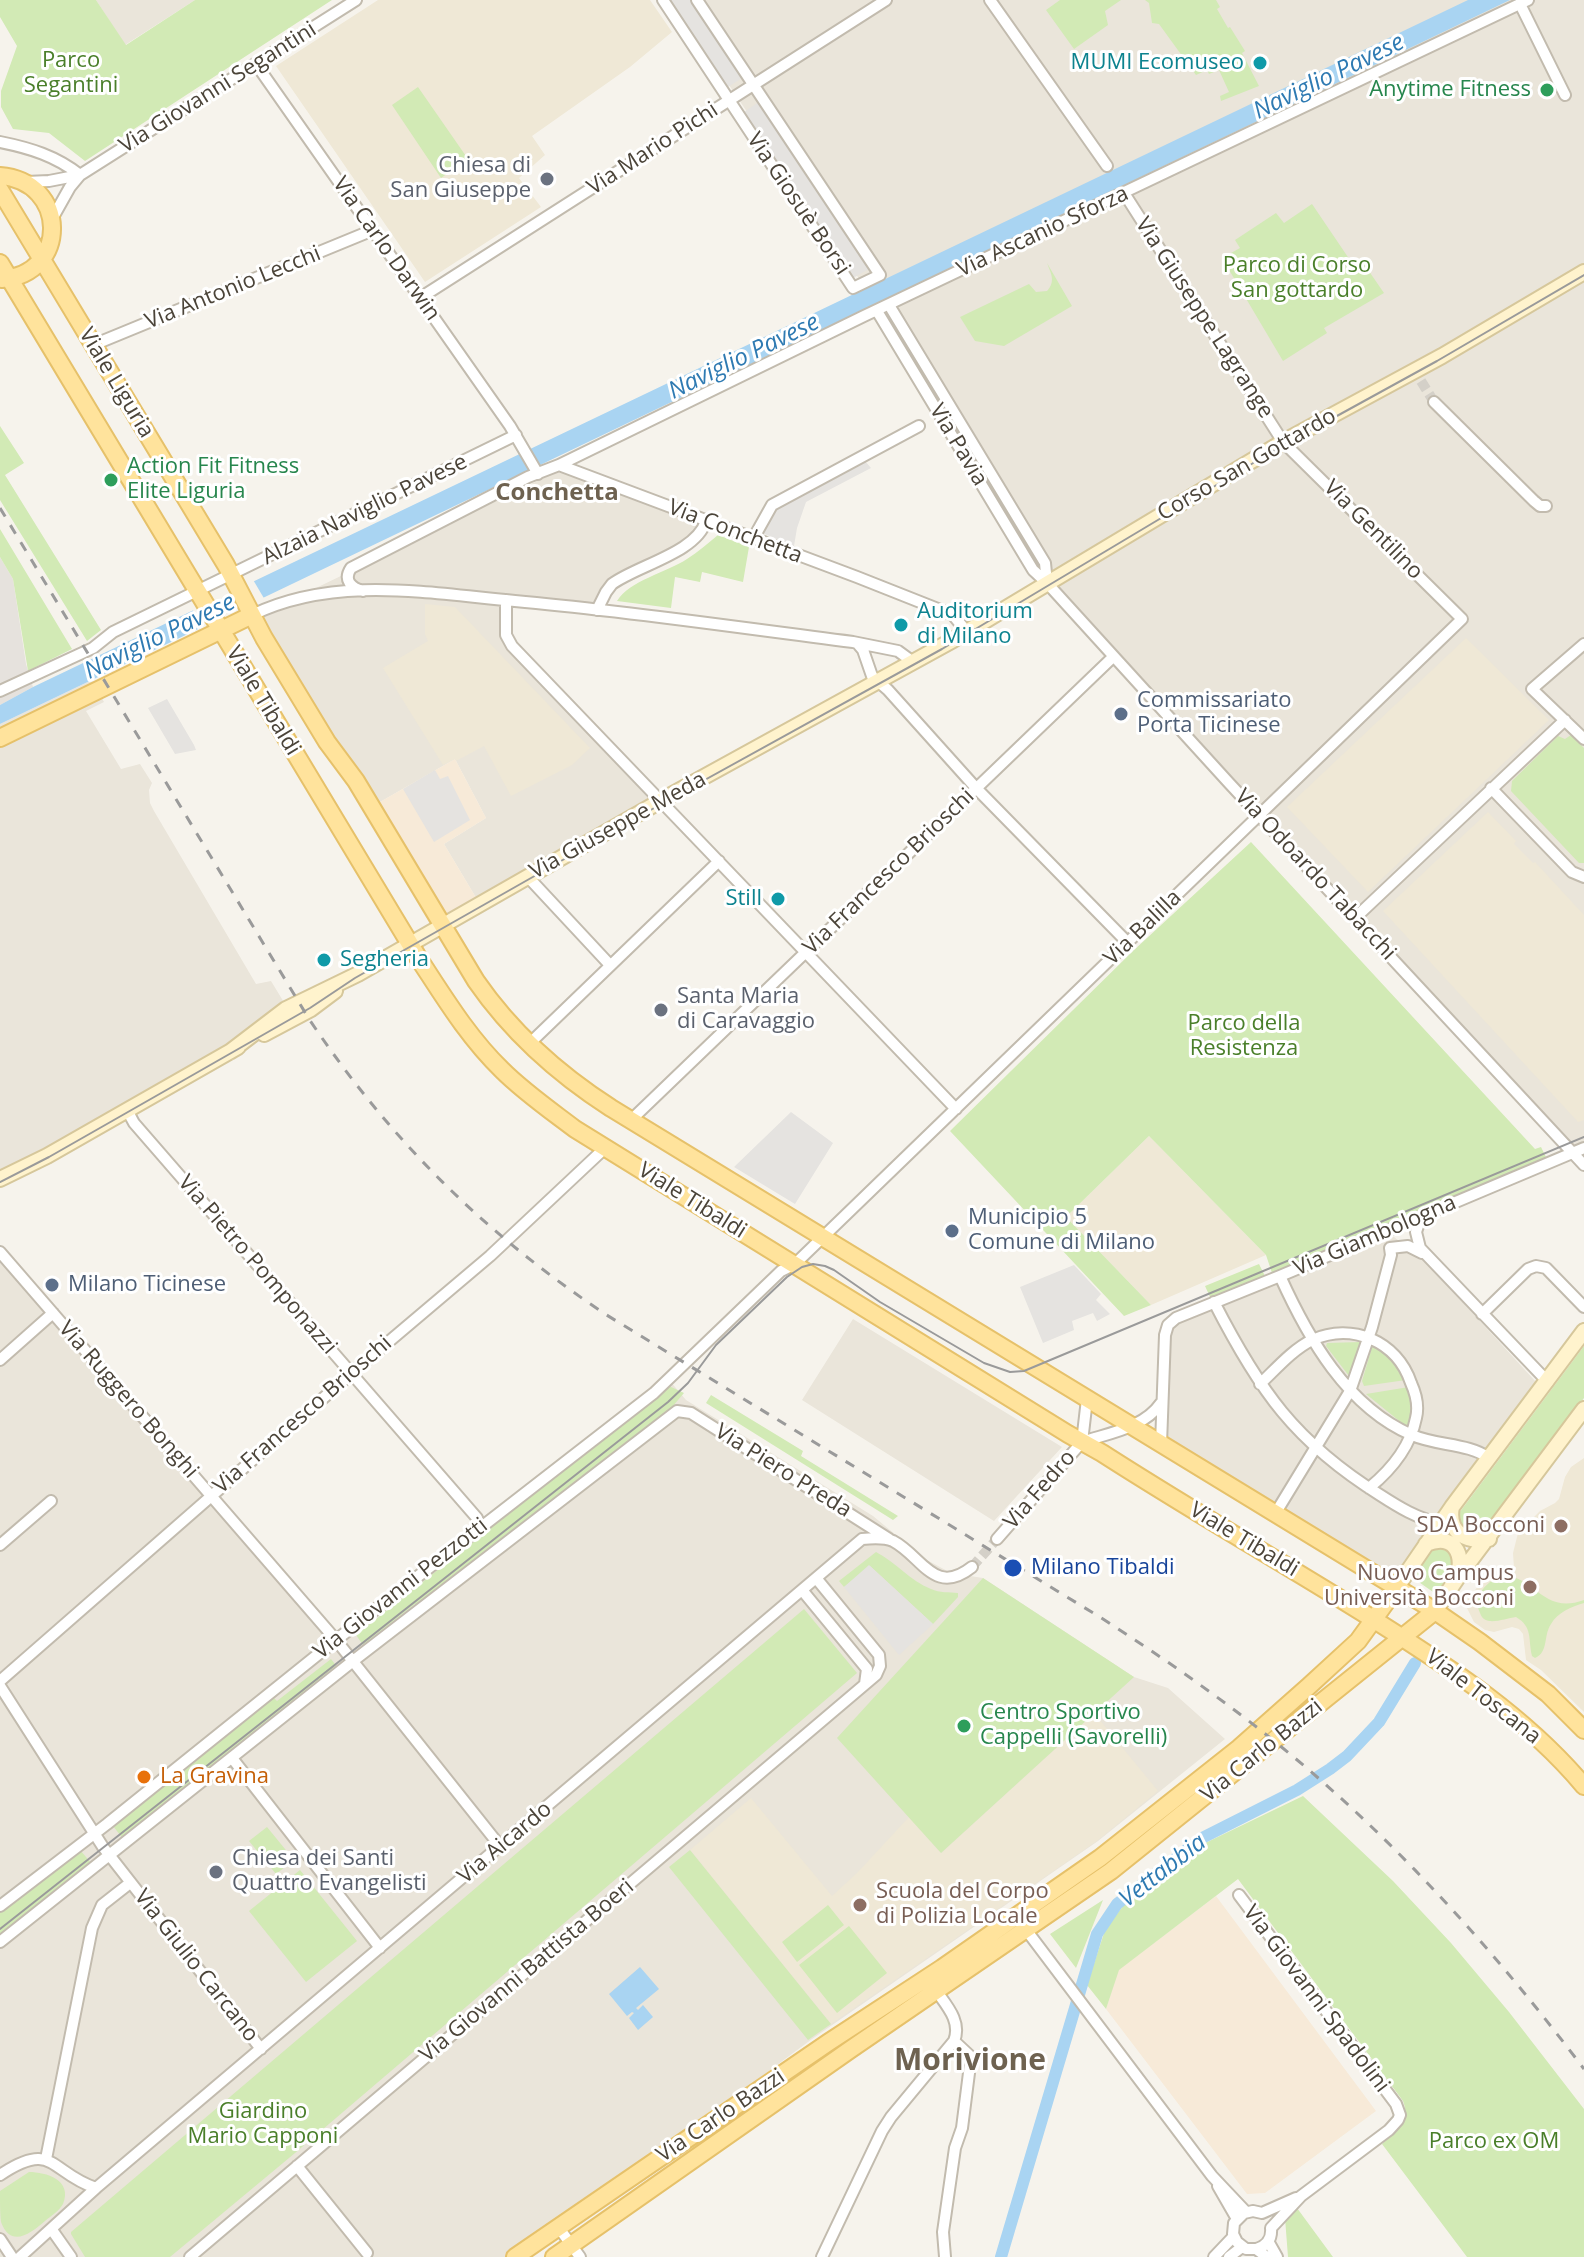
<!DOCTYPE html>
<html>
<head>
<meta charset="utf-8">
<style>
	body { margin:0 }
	canvas { display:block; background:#f6f3ec }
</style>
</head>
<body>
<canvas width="1584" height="2257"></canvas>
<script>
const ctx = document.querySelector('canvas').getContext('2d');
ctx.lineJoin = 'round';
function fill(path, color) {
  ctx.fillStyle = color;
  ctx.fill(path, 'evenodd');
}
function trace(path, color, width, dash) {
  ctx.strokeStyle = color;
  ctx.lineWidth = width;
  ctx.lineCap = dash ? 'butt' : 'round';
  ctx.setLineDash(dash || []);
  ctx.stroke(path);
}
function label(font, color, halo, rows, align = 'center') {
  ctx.font = font + ' "Open Sans",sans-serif';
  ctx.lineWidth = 6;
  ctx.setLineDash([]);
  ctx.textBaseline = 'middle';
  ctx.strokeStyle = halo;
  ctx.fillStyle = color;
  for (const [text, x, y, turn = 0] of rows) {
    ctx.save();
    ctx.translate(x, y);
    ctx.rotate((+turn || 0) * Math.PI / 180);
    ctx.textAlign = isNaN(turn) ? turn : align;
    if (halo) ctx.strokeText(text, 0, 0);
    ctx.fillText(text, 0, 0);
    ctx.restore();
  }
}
fill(new Path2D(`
	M96 0H195L125 45Z
	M672 0H1584V1163L1045 582 882 313Z
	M558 471 700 525 697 536 622 572 595 604 505 594 500 635 508 649 657 799 478 901 444 844 486 818 455 759 373 806 256 617Z
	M92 680 104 702 86 711 121 769 140 764 152 783 149 790 150 803 154 811 256 984 271 981 285 1004 234 1042 123 1106 0 1173V724Z
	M1390 1234 1423 1259 1536 1382 1397 1585 1164 1443 1166 1348 1171 1325Z
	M0 1256 333 1639 0 1904Z
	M853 1319 1062 1447 994 1521 802 1400Z
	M670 1381 686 1400 873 1516 925 1559 951 1573 983 1578 1134 1677 1168 1688 1225 1739 1098 1841 812 2039 577 2213 513 2257H0V1908Z`), '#eae5da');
fill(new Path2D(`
	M455 759 486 818 444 844 478 901 442 922 373 806Z
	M1216 1896 1376 2111 1265 2193 1247 2194 1106 2009 1118 1970Z`), '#f7ead8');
fill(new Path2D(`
	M0 557 13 579 26 664 33 687 0 705Z`), '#e6e2dd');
fill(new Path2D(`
	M378 0H650L672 32 630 67 532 136 545 155 519 178 541 207 425 282 276 66Z
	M425 604 455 607 590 748 572 765 511 796 484 746 456 761 455 759 443 765 383 668 428 641 425 634Z
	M1466 638 1549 720 1368 892 1287 807Z
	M1488 812 1516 841 1514 844 1533 863 1535 862 1584 915V1120L1578 1122 1383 911Z
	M1149 1136 1266 1255 1151 1305 1066 1217Z
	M1584 1458V1712L1541 1670 1526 1660 1523 1634 1519 1629 1512 1627 1494 1632 1485 1630 1474 1622 1467 1608 1468 1599 1486 1576 1500 1569 1514 1568 1513 1553 1518 1533 1540 1511 1555 1503 1559 1499 1565 1477 1571 1467Z
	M1094 1713 1158 1791 1097 1841 831 2024 690 1850 751 1798 832 1896 857 1873 909 1817 941 1853Z`), '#efe8d6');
fill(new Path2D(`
	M0 0H96L126 45 195 0H332L85 161 49 133 13 129 1 107V91L17 46 0 17Z
	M1060 0H1121L1105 11 1108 25 1074 49 1046 10Z
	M1145 0H1216L1220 7 1217 9 1228 28 1230 27 1245 51 1242 53 1259 86 1221 101 1220 96 1229 92 1219 70 1209 74 1207 70 1196 75 1159 24 1152 23 1149 3Z
	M418 87 468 159 441 178 392 105Z
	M1312 204 1356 269 1364 264 1384 293 1324 328 1327 333 1283 361 1222 258 1240 248 1235 240 1276 213 1284 223Z
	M1047 263 1072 306 1004 346 975 341 960 317 1029 284 1036 292 1047 291C1056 281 1051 274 1047 263Z
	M0 426 24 463 5 475 101 630 87 641 0 500Z
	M0 529 72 649 28 671 13 579 0 557Z
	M718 535 749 547 743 582 702 572 700 582 675 577 671 608 617 601C629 581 667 572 687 559 698 552 708 543 718 535Z
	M1571 735 1584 748V863H1579L1511 791 1512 781 1558 736 1565 739Z
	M1251 842 1535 1149 1541 1147 1546 1157 1272 1273 1266 1255 1149 1136 1066 1217 1151 1305 1124 1316 950 1131 1134 950Z
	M1259 1264 1265 1276 1211 1299 1205 1286Z
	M1361 1342 1352 1373 1349 1376 1326 1346 1327 1343Z
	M1373 1344 1393 1358 1406 1380 1364 1386 1362 1381Z
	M1584 1346V1398L1482 1534 1474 1536 1458 1525 1456 1517Z
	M669 1386 684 1393 672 1407 418 1607 415 1604 363 1645 356 1635Z
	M1409 1387C1413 1403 1414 1412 1408 1428L1366 1394Z
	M711 1395 803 1451 801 1456 898 1516 893 1520 706 1403Z
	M1445 1547 1454 1556V1568L1436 1594 1413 1578 1432 1551Z
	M876 1552C896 1562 910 1581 931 1589 940 1593 949 1592 958 1593V1597L933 1624 870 1566 844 1587 839 1581Z
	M1500 1576C1534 1573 1542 1616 1584 1600V1603C1571 1607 1558 1612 1551 1624 1543 1636 1549 1652 1535 1658L1532 1656C1528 1639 1533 1627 1516 1617 1508 1618 1498 1622 1489 1621 1484 1620 1482 1618 1480 1613 1472 1596 1486 1583 1500 1576Z
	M983 1578 1134 1677 941 1853 837 1738Z
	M804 1609 857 1673 295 2153 170 2257H85L71 2234V2232Z
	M331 1659 338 1668 124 1840 113 1826 274 1698 277 1701Z
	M1303 1796 1393 1881 1451 1943 1509 2012 1584 2109V2257H1467L1382 2144C1397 2131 1411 2122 1403 2101L1238 1879 1119 1970 1106 2009 1087 1985 1106 1927 1124 1905 1199 1846Z
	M267 1827 294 1860 276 1874 249 1841Z
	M80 1850 92 1864 0 1937V1913Z
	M690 1850 831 2024 808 2040 669 1867Z
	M300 1870 357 1941 306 1982 249 1911Z
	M1103 1900 1076 1968 1050 1934Z
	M828 1905 844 1925 797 1962 782 1942Z
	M849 1926 887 1973 837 2013 799 1965Z
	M29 2172C46 2172 73 2180 63 2204 59 2211 51 2216 45 2221 31 2233 11 2249 1 2222 0 2214 0 2200 0 2191Z
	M1297 2208 1333 2257H1288L1285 2218Z`), '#d2eab5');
fill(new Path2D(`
	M670 0H691L742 78 728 87Z
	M759 102 869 269 853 278 744 112Z
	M865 461 871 468 806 502 797 528 794 546 762 533 775 507Z
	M167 699 194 745 196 750 175 754 148 708Z
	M435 770 440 779 448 776 470 820 434 842 403 789Z
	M791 1112 833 1143 795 1204 734 1167Z
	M1074 1265 1101 1294 1096 1300 1110 1314 1097 1321 1093 1313 1072 1321 1074 1330 1043 1343 1020 1287Z
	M869 1565 933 1624 899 1655 844 1587Z`), '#e5e3e0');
fill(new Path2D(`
	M1468 0H1510L0 724V705L33 687Z
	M640 1967 659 1989 636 2008 638 2010 643 2005 653 2017 638 2030 629 2018 634 2013 632 2012 627 2016 609 1994Z`), '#a9d4f2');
fill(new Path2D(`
	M252 578 265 600 204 629 191 607Z`), '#f6f3ec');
trace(new Path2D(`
	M1001 2257 1097 1934 1117 1904 1202 1838 1297 1790 1330 1769 1347 1756 1379 1722 1415 1663`), '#a9d4f2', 12);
trace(new Path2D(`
	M1421 381 1434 402
	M972 1567 997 1539`), '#d4d0c8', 10, [10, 5]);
const street = new Path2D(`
	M663 0 853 288 880 275 697 0
	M990 0 1107 166
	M1520 4 1565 95
	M256 64 510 426 538 474
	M0 142C30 148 56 156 80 175
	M26 182 49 181 80 175
	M52 219 70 187 80 175 356 0
	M420 298 886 0
	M889 305 1045 563 1047 583
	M877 311 1033 570 1047 583 1229 783 1584 1165
	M93 345 373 230
	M1434 402 1534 501 1540 506H1546
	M559 465 857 577 953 615 967 632
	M753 539 772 505 919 426
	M363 591C351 588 343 580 351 568L528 477 559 465 864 316 1528 0
	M506 600V635L512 646 956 1109
	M597 610 606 592 612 584C638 565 696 553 706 521
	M252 615C334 575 428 593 515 601 628 611 741 628 853 642L898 651 913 662
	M857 643 863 650 872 676 888 690 976 788 1128 943
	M1584 644 1532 689 1584 739
	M0 691 93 648 113 632 516 435
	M1491 788 1572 872 1584 877
	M528 877 610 965
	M1355 918 1565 720
	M529 1044 719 861
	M127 1110 134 1123 477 1518 480 1529
	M631 1120 1113 657
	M1421 1217 1416 1232 1420 1248 1548 1382
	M1390 1248 1408 1246 1422 1253
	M0 1252 336 1640 500 1846
	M1280 1276C1308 1338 1347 1407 1412 1435 1437 1446 1468 1443 1489 1458
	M1214 1302C1259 1390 1295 1442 1380 1495 1397 1506 1419 1520 1441 1523
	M1482 1314 1528 1269 1536 1266 1546 1268 1584 1307
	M0 1360 53 1313
	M1260 1384C1276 1369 1292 1350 1312 1340 1352 1322 1397 1341 1411 1383 1416 1394 1419 1406 1416 1418 1410 1448 1391 1470 1369 1488
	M1082 1442C1109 1433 1144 1428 1161 1403
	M1082 1442 1087 1399
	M1161 1444 1165 1335 1168 1325 1176 1318 1280 1276 1584 1148
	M1275 1514 1350 1391 1372 1327 1391 1255 1390 1248
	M997 1539 1082 1442
	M0 1545 51 1501
	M802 1590 867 1669 865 1684
	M0 1681 360 1366 490 1256 605 1148
	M0 1686 103 1847 261 2049
	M232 1758 380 1948
	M1239 1895 1396 2104 1400 2115 1398 2120 1389 2130 1301 2196 1271 2228C1272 2239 1267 2246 1256 2249
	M0 1906 107 1824 336 1640 654 1393 781 1271 795 1264 1462 619 1283 442 1124 193
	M1024 1927 1212 2176 1246 2212
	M0 1942 353 1661 677 1411 691 1413 889 1539
	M46 2159 92 1928 102 1905 130 1883
	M297 2166 367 2253
	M0 2175C54 2139 50 2173 96 2188
	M1218 2186 1237 2219
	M559 2228 580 2257
	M52 2230 71 2257
	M0 2239 12 2257
	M1268 2241 1277 2257
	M20 2257 96 2188 862 1539C871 1538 884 1537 893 1541 922 1556 934 1597 972 1567
	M190 2257 876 1675 880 1666 879 1655 816 1578
	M822 2257 882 2131 891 2117 954 2041C962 2021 946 2005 935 1989
	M945 2257 943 2232 955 2148 962 2128 970 2065 969 2055 954 2041
	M1214 2257 1234 2236
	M1229 2257 1242 2247
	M1267 2257 1256 2249H1246L1237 2242 1233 2234 1234 2223 1244 2213 1253 2211 1262 2213 1296 2198`);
const secondary = new Path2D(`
	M264 1034 311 1009 335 991
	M231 1051 286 1009 358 974 671 795 953 640 1283 442 1442 356 1584 272
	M0 1179 47 1156 238 1047
	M1452 1507C1447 1532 1466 1543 1489 1539
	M1426 1544C1453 1533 1464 1552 1458 1576
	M1397 1587 1452 1507 1584 1331
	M1435 1611 1458 1577 1584 1409`);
const primary = new Path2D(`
	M0 176C68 181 70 274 2 279
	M0 190 226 565 264 638 327 742 356 781 476 981C512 1033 558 1074 611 1108L1435 1611 1480 1642 1548 1694 1584 1730
	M0 263 419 959C444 997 468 1037 502 1070 524 1092 550 1110 575 1129L1068 1434 1102 1453C1192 1511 1285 1564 1376 1621 1452 1669 1526 1717 1584 1786
	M0 738 252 615
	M515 2257 829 2042 942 1968 1100 1858 1239 1748 1309 1686 1358 1641 1397 1587
	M554 2257 851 2049 1111 1871 1435 1611`);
trace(street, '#c2bbae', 14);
trace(secondary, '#d6c79b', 18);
trace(primary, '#e6c16a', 20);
trace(street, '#fff', 10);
trace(secondary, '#fff3cd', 14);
trace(primary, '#ffe39c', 16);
trace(new Path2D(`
	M0 1182 49 1157 163 1092 310 1008 355 978 663 803 942 649 1275 450 1437 361 1584 275
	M0 1929 668 1402 688 1383 716 1345 787 1277 802 1267 813 1264 825 1266 834 1270 880 1302 984 1363 1010 1372 1024 1371 1584 1137`), '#9a9a9a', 2);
trace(new Path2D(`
	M0 508 309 1019C391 1141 483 1232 605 1314L1103 1619C1168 1661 1231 1705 1290 1754 1401 1846 1497 1954 1584 2069`), '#9a9a9a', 3, [10, 10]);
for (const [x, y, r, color] of [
	[1260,63,8,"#0f9aa8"],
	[1547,90,8,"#2e9e5b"],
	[547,179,8,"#6b7280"],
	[111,480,8,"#2e9e5b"],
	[901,625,8,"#0f9aa8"],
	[1121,714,8,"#5c6f8a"],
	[778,899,8,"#0f9aa8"],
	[324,960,8,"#0f9aa8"],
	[661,1010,8,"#6b7280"],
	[952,1231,8,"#5c6f8a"],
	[52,1285,8,"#5c6f8a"],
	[1561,1526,8,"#8d6e63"],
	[1013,1568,10,"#1a4fb4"],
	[1530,1587,8,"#8d6e63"],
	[964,1726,8,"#2e9e5b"],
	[144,1777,8,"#e8710a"],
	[216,1872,8,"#6b7280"],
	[860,1905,8,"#8d6e63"]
]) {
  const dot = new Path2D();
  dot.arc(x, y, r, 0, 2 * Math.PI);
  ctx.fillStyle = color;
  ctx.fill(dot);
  trace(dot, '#fff', 3);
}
label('22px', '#4a7f2a', '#fff', [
	["Parco",71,61],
	["Segantini",71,86],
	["Parco di Corso",1297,266],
	["San gottardo",1297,291],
	["Parco della",1244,1024],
	["Resistenza",1244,1049],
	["Giardino",263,2112],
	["Mario Capponi",263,2137],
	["Parco ex OM",1494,2142]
]);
label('22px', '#0d838f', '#fff', [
	["MUMI Ecomuseo",1244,63],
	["Auditorium",917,612,"left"],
	["di Milano",917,637,"left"],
	["Still",762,899],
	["Segheria",340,960,"left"]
], 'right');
label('22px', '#4b4439', '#fff', [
	["Via Giovanni Segantini",218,88,-32],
	["Via Mario Pichi",653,149,-33],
	["Via Giosuè Borsi",798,204,56],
	["Via Ascanio Sforza",1043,232,-25],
	["Via Carlo Darwin",386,249,55],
	["Via Antonio Lecchi",233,288,-22],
	["Via Giuseppe Lagrange",1204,318,57],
	["Viale Liguria",116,383,59],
	["Via Pavia",958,445,59],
	["Corso San Gottardo",1247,465,-30],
	["Alzaia Naviglio Pavese",365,510,-26],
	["Via Gentilino",1373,530,45],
	["Via Conchetta",735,532,21],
	["Viale Tibaldi",263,701,59],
	["Via Giuseppe Meda",618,826,-29],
	["Via Francesco Brioschi",889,872,-44],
	["Via Odoardo Tabacchi",1315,875,47],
	["Via Balilla",1143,928,-44],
	["Viale Tibaldi",692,1201,32],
	["Via Giambologna",1375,1236,-23],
	["Via Pietro Pomponazzi",257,1265,49],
	["Via Ruggero Bonghi",128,1400,49],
	["Via Francesco Brioschi",303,1415,-41],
	["Via Piero Preda",783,1471,32],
	["Via Fedro",1040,1490,-49],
	["Viale Tibaldi",1244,1540,31],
	["Via Giovanni Pezzotti",401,1589,-38],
	["Viale Toscana",1483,1697,38],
	["Via Carlo Bazzi",1262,1751,-39],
	["Via Aicardo",505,1843,-40],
	["Via Giulio Carcano",196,1966,52],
	["Via Giovanni Battista Boeri",527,1971,-40],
	["Via Giovanni Spadolini",1316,1999,53],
	["Via Carlo Bazzi",721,2116,-34]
]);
label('22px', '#27864d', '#fff', [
	["Anytime Fitness",1531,90,"right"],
	["Action Fit Fitness",127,467],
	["Elite Liguria",127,492],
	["Centro Sportivo",980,1713],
	["Cappelli (Savorelli)",980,1738]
], 'left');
label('22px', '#5b616d', '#fff', [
	["Chiesa di",531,166,"right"],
	["San Giuseppe",531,191,"right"],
	["Santa Maria",677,997],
	["di Caravaggio",677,1022],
	["Chiesa dei Santi",232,1859],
	["Quattro Evangelisti",232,1884]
], 'left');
label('22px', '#4e5e75', '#fff', [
	["Commissariato",1137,701],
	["Porta Ticinese",1137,726],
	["Municipio 5",968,1218],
	["Comune di Milano",968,1243],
	["Milano Ticinese",68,1285]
], 'left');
label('22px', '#785e54', '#fff', [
	["SDA Bocconi",1545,1526],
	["Nuovo Campus",1514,1574],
	["Università Bocconi",1514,1599],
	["Scuola del Corpo",876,1892,"left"],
	["di Polizia Locale",876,1917,"left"]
], 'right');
label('22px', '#164399', '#fff', [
	["Milano Tibaldi",1031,1568]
], 'left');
label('22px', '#c56008', '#fff', [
	["La Gravina",160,1777]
], 'left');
label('italic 24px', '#2e7ab2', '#fff', [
	["Naviglio Pavese",1329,77,-26],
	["Naviglio Pavese",744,357,-26],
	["Naviglio Pavese",160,637,-26],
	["Vettabbia",1163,1871,-38]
]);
label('bold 24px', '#6e6250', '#fff', [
	["Conchetta",557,493]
]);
label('bold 30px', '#6e6250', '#fff', [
	["Morivione",970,2061]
]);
</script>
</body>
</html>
